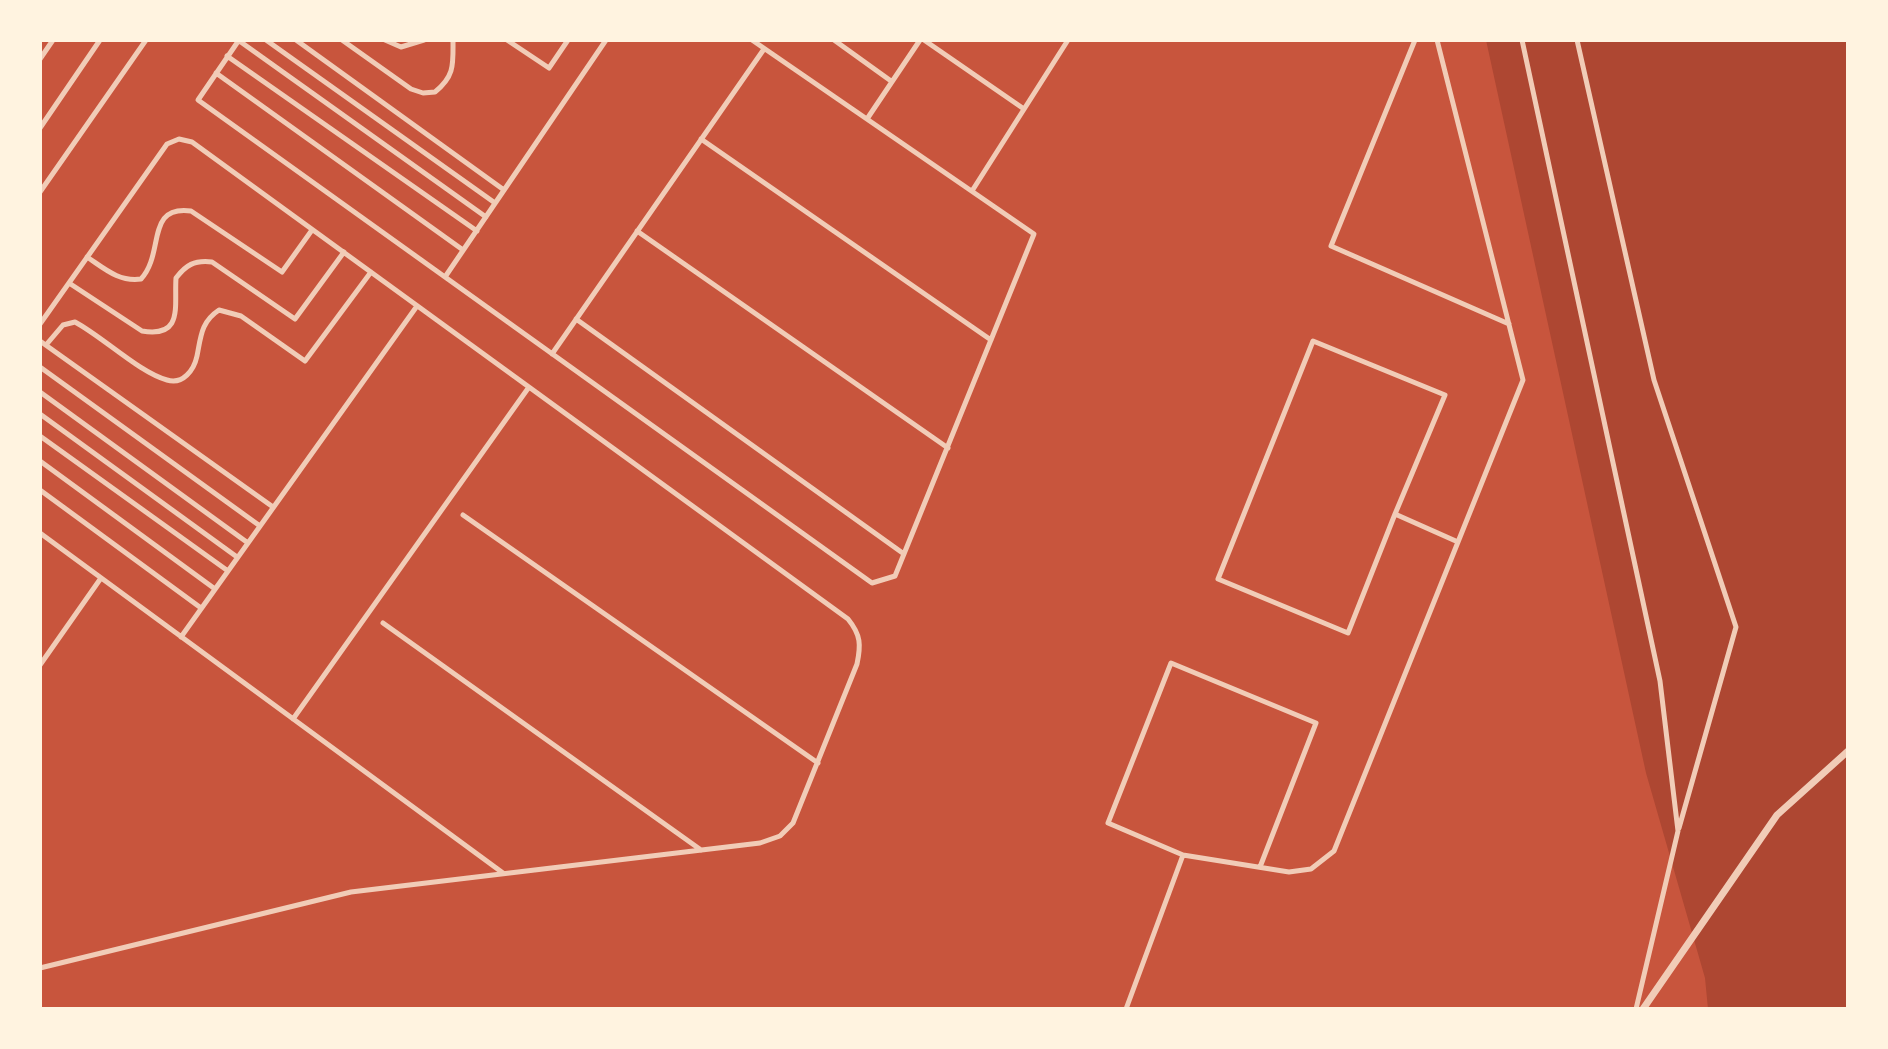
<!DOCTYPE html>
<html>
<head>
<meta charset="utf-8">
<style>
	body { margin:0 }
	#map { position:relative; width:1888px; height:1049px; overflow:hidden; background:#c8553d; font-family:"Space Grotesk",sans-serif }
	canvas { display:block }
	.frame { position:absolute; inset:0; border:42px solid #fff3e0; pointer-events:none }
</style>
</head>
<body>
<div id="map">
<canvas width="1888" height="1049"></canvas>
<div class="frame"></div>
</div>
<script>
const ctx = document.querySelector('canvas').getContext('2d');
ctx.lineJoin = 'round';
function fill(path, color) {
  ctx.fillStyle = color;
  ctx.fill(path, 'evenodd');
}
function trace(path, color, width, dash) {
  ctx.strokeStyle = color;
  ctx.lineWidth = width;
  ctx.lineCap = dash ? 'butt' : 'round';
  ctx.setLineDash(dash || []);
  ctx.stroke(path);
}
fill(new Path2D(`
	M1486 40H1848V1009H1708L1705 978 1646 773Z`), '#ae4732');
trace(new Path2D(`
	M238 40 486 217
	M239 40 198 100 872 583 895 576 1034 234 752 40
	M266 40 495 203
	M296 40 504 190
	M342 40 411 89 423 93 435 92C455 76 453 64 453 40
	M385 40 401 47 424 40
	M507 40 549 68 568 40
	M834 40 891 81
	M924 40 1024 109
	M1415 40 1331 246 1509 324
	M1522 40 1660 681 1678 831 1636 1009
	M1577 40 1654 380 1736 627 1679 828
	M227 56 477 231
	M40 59 53 40
	M216 73 463 250
	M867 119 920 40
	M40 128 100 40
	M701 139 991 340
	M972 191 1068 40
	M40 192 146 40
	M637 231 948 448
	M87 257C105 269 119 282 141 279 165 253 145 205 191 211L282 272 312 230
	M445 277 606 40
	M69 283 142 331C184 338 174 306 176 278 186 265 194 260 212 262L295 319 344 252
	M576 319 904 554
	M40 324 167 144 179 139 192 142 848 619C861 635 861 645 857 664L793 823 780 836 760 843 351 892 40 968
	M40 341 273 507
	M46 345 63 325 75 322C103 337 140 373 167 380 183 385 194 370 197 356 201 336 201 322 219 310L241 316 305 361 371 272
	M552 354 764 49
	M40 367 260 526
	M40 392 248 543
	M40 414 237 557
	M40 436 228 571
	M40 461 215 589
	M40 490 201 608
	M1395 514 1348 633 1218 579 1313 341 1445 395 1395 514 1458 542
	M463 515 818 763
	M40 533 503 873
	M383 623 701 850
	M181 637 417 306
	M40 665 101 578
	M293 719 529 387
	M1183 855 1108 823 1171 663 1316 723 1260 867
	M1126 1009 1183 855 1289 872 1311 869 1334 851 1523 380 1437 40`), '#f1ccb7', 5);
trace(new Path2D(`
	M1643 1009 1777 815 1848 751`), '#f1ccb7', 7);
</script>
</body>
</html>
